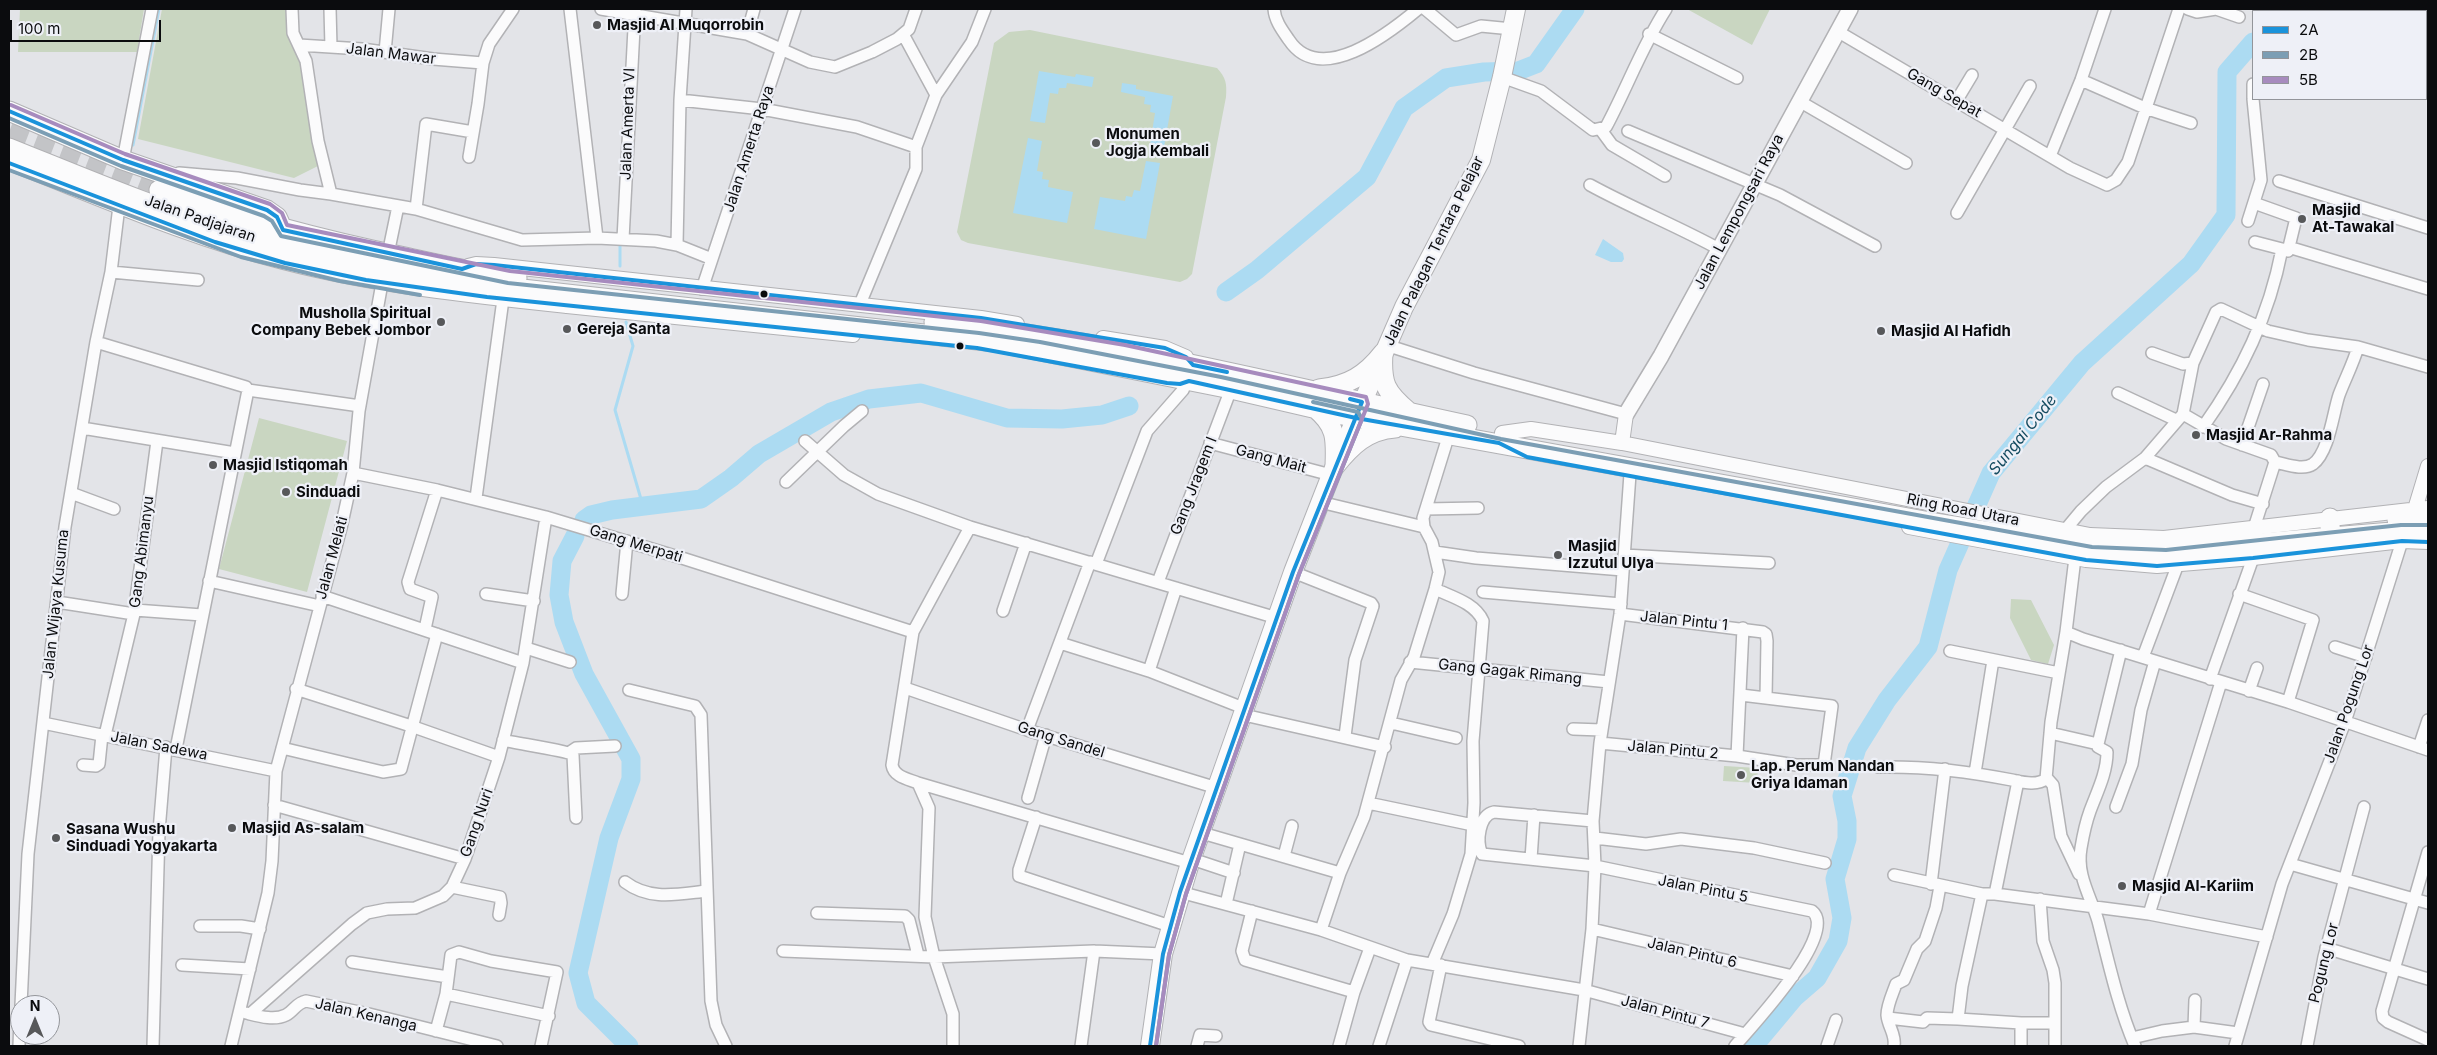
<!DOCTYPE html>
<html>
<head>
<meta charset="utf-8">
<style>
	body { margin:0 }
	#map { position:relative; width:2437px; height:1055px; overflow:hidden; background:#e3e4e8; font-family:Inter,sans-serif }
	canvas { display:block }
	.frame { position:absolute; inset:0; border:10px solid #0b0c0e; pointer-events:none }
	.legend { position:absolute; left:2252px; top:10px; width:175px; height:90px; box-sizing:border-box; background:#eef0f7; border:1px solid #93959a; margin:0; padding:6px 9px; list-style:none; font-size:15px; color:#0b0c0e }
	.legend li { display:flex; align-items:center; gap:10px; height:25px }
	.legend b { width:25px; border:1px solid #93959a }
	.north { position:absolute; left:10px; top:995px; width:50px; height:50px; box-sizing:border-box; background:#eef0f7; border:1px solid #93959a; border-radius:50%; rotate:0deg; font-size:14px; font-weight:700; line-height:20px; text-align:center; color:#0b0c0e }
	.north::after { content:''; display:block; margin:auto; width:18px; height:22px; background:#57585a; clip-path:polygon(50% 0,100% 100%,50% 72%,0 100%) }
	.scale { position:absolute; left:10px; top:20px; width:151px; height:22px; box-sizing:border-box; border:2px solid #0b0c0e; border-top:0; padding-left:6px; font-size:15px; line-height:18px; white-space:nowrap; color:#0b0c0e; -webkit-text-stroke:4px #eef0f7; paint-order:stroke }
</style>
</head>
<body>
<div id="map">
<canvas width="2437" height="1055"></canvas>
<div class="frame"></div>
<ul class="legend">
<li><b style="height:6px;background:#1a93db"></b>2A</li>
<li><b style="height:6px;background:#7c9eb4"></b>2B</li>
<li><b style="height:6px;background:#a78bbe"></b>5B</li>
</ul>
<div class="north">N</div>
<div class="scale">100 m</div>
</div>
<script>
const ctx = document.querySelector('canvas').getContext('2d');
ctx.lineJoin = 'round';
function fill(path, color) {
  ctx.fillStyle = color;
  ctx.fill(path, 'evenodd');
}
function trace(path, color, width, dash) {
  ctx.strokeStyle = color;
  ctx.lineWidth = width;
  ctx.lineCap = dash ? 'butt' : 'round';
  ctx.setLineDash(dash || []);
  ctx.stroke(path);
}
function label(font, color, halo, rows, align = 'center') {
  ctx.font = font + ' Inter,sans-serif';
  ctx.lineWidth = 4.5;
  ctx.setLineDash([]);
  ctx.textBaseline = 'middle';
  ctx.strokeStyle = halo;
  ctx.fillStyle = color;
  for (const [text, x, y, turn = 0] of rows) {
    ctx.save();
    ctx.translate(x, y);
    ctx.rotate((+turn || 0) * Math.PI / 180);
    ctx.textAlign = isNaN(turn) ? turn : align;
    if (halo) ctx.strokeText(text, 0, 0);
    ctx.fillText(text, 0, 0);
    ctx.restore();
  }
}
fill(new Path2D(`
	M20 9H144L137 52H18Z
	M162 9H289L301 60 318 166 294 178 138 139Z
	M1687 9H1770L1752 45Z
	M1030 30 1217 68C1226 78 1227 83 1226 97L1192 274 1187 279 1180 282 968 243 961 240 957 232 994 43 1009 32Z
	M259 418 347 441 307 592 219 569Z
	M2011 599 2031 600 2054 645 2048 664 2031 660 2010 618Z
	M1724 766 1758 768 1757 783 1723 781Z`), '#c9d6c1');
fill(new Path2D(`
	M1039 71 1075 77 1076 74 1094 77 1092 87 1067 83 1066 88H1059L1058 94 1050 93 1045 123 1030 121Z
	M1122 83 1136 85V89L1173 96 1164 147 1150 145 1155 113 1150 112 1151 105 1144 104 1145 97 1121 92Z
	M1028 138 1042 141 1037 171 1043 172 1042 179 1049 180 1048 187 1073 192 1067 223 1013 213Z
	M1146 161 1160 163 1146 239 1094 229 1100 197 1125 201 1126 196 1132 197 1134 190 1140 191Z
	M1603 239 1623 253 1624 259 1622 262H1611L1595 255Z`), '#acdbf2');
trace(new Path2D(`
	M133 145 159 9
	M620 266V243
	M626 322 633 346 615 410 643 506`), '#acdbf2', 3);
trace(new Path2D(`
	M2272 11 2273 9
	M1226 292 1257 270 1367 177 1404 108 1446 78 1484 72 1518 71 1536 64 1575 9
	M584 520 591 515 612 510 701 499 731 478 759 454 831 412 869 399 921 393 1007 418 1062 419 1102 415 1129 406
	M575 536 562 561 559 595 564 622 584 674 631 759V779L609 838 578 973 586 1003 629 1046
	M1754 1046 1795 997 1817 978 1838 941 1842 918 1835 879 1847 839V821L1842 796 1857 748 1887 700 1928 647 1948 570 1991 473 2082 363 2191 264 2226 215 2227 72 2253 42`), '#acdbf2', 19);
trace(new Path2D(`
	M9 132 159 190`), '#c3c4c7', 19, [19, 9]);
const minor = new Path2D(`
	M292 9 293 33 306 61 318 141 331 194 416 209 522 240 597 238 656 241 677 245 712 259
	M330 9 331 47
	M570 9 597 238
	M601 9 747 34 810 62 835 67 872 52 897 39 909 29 916 9
	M1274 9C1275 21 1282 30 1289 40 1320 87 1388 34 1418 9
	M1425 9 1456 35 1481 26 1512 29
	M2188 9 2197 12 2216 9 2239 17
	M2353 11V9
	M1837 31 2070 168 2107 185 2116 180 2128 162 2179 9
	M747 34 754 9
	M903 34 936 95 916 147
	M1649 34 1737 78
	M299 45 362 49 433 59 483 63
	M385 52 389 9
	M2426 69 2428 55
	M1502 77 1541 91 1593 130 1606 127C1627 88 1642 46 1666 9
	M2081 80 2145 108 2191 123
	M2426 80 2428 81
	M2253 84V98
	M936 95 972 42 985 9
	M680 100 762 109 857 127 916 147V169L860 304
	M1957 100 1972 75
	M1799 101 1906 163
	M1601 130 1612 145 1665 176
	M1628 131 1780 195 1875 246
	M2050 156 2081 80 2105 9
	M469 157 478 104 483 63 489 44 513 9
	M123 160 152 9
	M179 173 237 178 300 190 331 194
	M2279 181 2428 228
	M1590 185C1632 208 1677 226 1719 249
	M416 209 426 124 473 132
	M1957 213 2030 86
	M2248 221 2261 180 2253 99
	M623 239 635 9
	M2255 242 2282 249
	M677 245 680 100 686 9
	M2295 249 2428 289
	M388 254 398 206
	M111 272 198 280
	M702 289 795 9
	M96 342 246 387 248 390 176 749
	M1386 345 1474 373 1626 414
	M2152 353 2183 364 2193 363
	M248 390 360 406
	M2118 393 2176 420
	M2183 414 2226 439 2271 455 2275 462 2254 528
	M2203 427C2242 372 2269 316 2282 249L2288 251 2296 218 2254 203
	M82 428 235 453
	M805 441 844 475 878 494 970 527 1277 618
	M1210 443 1331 475
	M2242 445 2263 384
	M2145 458 2232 495 2263 504
	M2275 462C2286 464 2303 471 2313 464 2329 452 2333 413 2339 395 2345 379 2353 364 2358 347
	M353 473 437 490 546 517 685 559 913 632
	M786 482 844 426 862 411
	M71 493 114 509
	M476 498 504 292
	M1320 502 1424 527
	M1426 509 1478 508
	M2061 535 2081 511 2106 487 2145 458 2183 414 2193 363 2216 312 2221 309 2268 331 2308 340 2358 347 2428 367
	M1435 552 1476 558 1623 570
	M1624 555 1769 563
	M1096 564 1147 431 1183 390 1186 383
	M1293 572 1371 603 1373 606 1355 660 1345 736
	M209 581 320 606
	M1158 582 1231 389
	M1483 592 1621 604
	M486 594 534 601
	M622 594 627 541
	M2239 594 2313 620 2288 702
	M322 596 523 663
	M57 602 134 614
	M135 610 202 615
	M1003 611 1026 543
	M1620 614 1763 632 1766 634 1767 641 1766 698
	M425 629 432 597 410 589 408 582 437 490
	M2066 632 2083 639 2288 702 2428 750
	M1060 643 1149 671 1176 588
	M2335 647 2366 657
	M526 648 570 662
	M2121 650 2098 744V747L2107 752C2107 773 2097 792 2090 811 2086 822 2083 836 2081 848 2076 875 2091 897 2098 921 2109 964 2118 1006 2135 1046
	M1950 651 2059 673
	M2143 657 2178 564
	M1410 662 1609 682
	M1149 671 1246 709
	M2210 679 2253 558
	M905 688 1027 730 1217 788
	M296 689 411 726 499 757
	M629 690 695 706 701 715 711 1001 716 1025 726 1046
	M2249 691 2257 668
	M1244 715 1385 747
	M43 723 276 771
	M1391 723 1456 738
	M1573 729 1602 730
	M1027 730 1090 562
	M2050 733 2098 744
	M105 735 134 614 157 441
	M503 740C514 743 569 751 573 755L576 818
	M1600 743 1737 756 1796 765H1824L1832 706 1741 695
	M2419 747 2428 720
	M282 748 383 772 401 769 437 634
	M570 752 576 748 615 746
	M1737 756 1743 628
	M83 765 96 766 99 764 102 735
	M1878 767C1924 766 1967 771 2012 780 2022 782 2037 786 2046 779L2051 722 2066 632 2075 558
	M1975 773 1993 660
	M2046 777 2053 785 2061 836 2079 874
	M2018 781 1995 894H1982L1962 986 1958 1019 2021 1023V1046
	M918 783 1190 863
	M1028 798 1046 735
	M1368 803 1473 825
	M274 805 465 859
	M2116 807 2132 764 2141 710 2155 661
	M1036 817 1019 870V876L1170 926
	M1593 821 1494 812C1479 815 1476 842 1482 854L1595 866 1812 911C1840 933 1751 1027 1735 1046
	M1202 833 1340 873
	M1595 838 1646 844 1681 839 1754 848 1825 863
	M2428 852 2382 1011 2383 1018 2388 1022 2428 1040
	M1284 856 1292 826
	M1192 859 1234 873
	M1531 859 1534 815
	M2290 864 2428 903
	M1894 875 1982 894
	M625 882C650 901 678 894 707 891
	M1931 884 1945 769
	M452 887 500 897 501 903 499 915
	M1180 892 1321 930 1407 960 1584 990 1745 1034
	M1995 894 2149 914 2267 937
	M2040 899 2043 941 2053 970 2055 983V1046
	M1226 904 1240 844
	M1252 911 1242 951 1245 960 1354 992 1370 948
	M817 913 905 916 909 920 918 955
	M2149 914 2221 682
	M200 926H241L260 929
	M1592 929 1793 976
	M1321 930 1340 873 1364 817 1401 680 1414 657 1435 589 1439 572 1432 542 1424 527 1423 518 1449 434
	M2326 948 2428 979
	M783 951 934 957 1094 951 1163 954
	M352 962 448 977
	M1432 964 1453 914 1471 854 1474 803 1473 741 1483 621C1475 603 1452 597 1435 589
	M182 965 250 969
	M1441 965 1429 1022 1431 1025 1519 1046
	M446 994 549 1016
	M21 1005 28 854 65 527 96 342 111 272 119 206
	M246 1013C258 1016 274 1021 286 1015 294 1011 296 1003 306 1001L369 1014 497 1046
	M250 1014 352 924 367 913 387 909 415 908 443 896 452 887 465 859 499 757 523 663 546 517
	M1888 1018 1923 1022 1927 1018 1958 1019
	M2021 1023H2054
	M2194 1027 2195 1000
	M436 1031 446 994 451 955 459 952 491 961 557 972 541 1046
	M2132 1038 2162 1031 2194 1027 2238 1033
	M19 1046 20 1019
	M153 1046 159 831 166 747
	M231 1046 268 893 272 861 276 771 341 528 353 473 359 411 382 283
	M953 1046V1014L934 957 925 917 929 808 918 783C908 779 894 777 892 765L913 632 970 527
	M1081 1046 1094 951
	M1197 1046 1200 1035 1216 1036
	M1339 1046 1354 992
	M1379 1046 1407 960
	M1579 1046 1592 929 1595 866 1593 821 1600 743 1620 614 1630 474
	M1827 1046 1836 1020
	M1894 1046C1896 1034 1888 1027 1887 1015 1887 1005 1893 993 1896 984L1904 980 1917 949 1925 941 1936 908 1940 886
	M2235 1046 2282 884 2345 722 2402 541
	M2307 1046 2324 957 2364 807`);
const tertiary = new Path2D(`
	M9 163C99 198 189 238 283 262 376 286 472 296 567 306 662 316 757 325 853 335
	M468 266 476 264 494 265 981 318 1017 324
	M1103 338 1165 348 1186 357
	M1502 433 1531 429 1622 443 2090 535 2164 538 2428 508
	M1622 443 1626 414
	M2415 509 2428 466
	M1909 527 2086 560 2157 566 2253 558 2402 541 2428 542`);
const secondary = new Path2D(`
	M1626 414 1661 356 1850 9`);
const primary = new Path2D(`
	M1150 1046 1163 954 1190 863 1293 572 1331 475 1404 307 1481 160 1502 77 1516 9`);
const trunk = new Path2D(`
	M9 111 123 160 267 210 277 217 283 230
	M9 148C84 178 159 210 237 233 301 253 367 266 433 279L995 342 1231 389 1356 418 1936 523 2089 548 2133 551 2176 550 2404 531 2428 532
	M159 190C240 218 321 240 405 257 442 265 479 274 517 278
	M934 322C1114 341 1290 387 1467 425
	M1383 353C1381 383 1385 392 1409 412
	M1319 389C1348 386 1366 375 1383 353
	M1315 408C1337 426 1336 439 1335 466
	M1335 466C1351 446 1367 430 1395 428
	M2330 518V527
	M2397 520 2428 519`);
trace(minor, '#b2b2b5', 14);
trace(tertiary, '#b2b2b5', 16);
trace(secondary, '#b2b2b5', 18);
trace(primary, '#b2b2b5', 20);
trace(trunk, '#b2b2b5', 21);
trace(minor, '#fbfbfc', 11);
trace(tertiary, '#fbfbfc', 14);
trace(secondary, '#fbfbfc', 15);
trace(primary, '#fbfbfc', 18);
trace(trunk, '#fbfbfc', 19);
trace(new Path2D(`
	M9 111 123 160 267 210 277 217 283 230 462 269 476 264 494 265 981 318 1165 348 1186 357 1193 365 1227 372
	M9 163 215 242 285 263 366 280 487 297 977 348 1167 383 1180 384 1189 381 1356 418 1499 443 1527 457 2086 560 2157 566 2253 558 2402 541 2428 542
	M1150 1046 1163 954 1180 892 1293 572 1362 402 1350 399`), '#1a93db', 4);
trace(new Path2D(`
	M9 118 121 166 264 216 272 221 281 236 508 283 979 333 1040 342 1221 377 1501 439 2092 547 2166 550 2401 525H2428
	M9 170 241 257 340 281 420 295
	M1156 1046 1169 955 1186 894 1299 574 1362 419 1358 412 1313 402`), '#7c9eb4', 4);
trace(new Path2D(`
	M11 105 125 154 270 204 282 213 287 225 510 271 981 321 1125 345 1366 397 1368 404 1299 574 1186 894 1169 955 1156 1046`), '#a78bbe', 4);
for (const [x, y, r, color] of [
	[597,25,5,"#57585a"],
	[1096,143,5,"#57585a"],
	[2302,219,5,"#57585a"],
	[764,294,4.5,"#0b0c0e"],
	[441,322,5,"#57585a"],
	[567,329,5,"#57585a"],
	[1881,331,5,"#57585a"],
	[960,346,4.5,"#0b0c0e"],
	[2196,435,5,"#57585a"],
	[213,465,5,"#57585a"],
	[286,492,5,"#57585a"],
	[1558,555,5,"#57585a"],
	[1741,775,5,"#57585a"],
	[232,828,5,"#57585a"],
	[56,838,5,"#57585a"],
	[2122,886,5,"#57585a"]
]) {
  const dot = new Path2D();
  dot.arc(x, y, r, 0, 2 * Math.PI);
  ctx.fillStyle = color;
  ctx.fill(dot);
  trace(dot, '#eef0f7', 2);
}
label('bold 15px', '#0b0c0e', '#eef0f7', [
	["Masjid Al Muqorrobin",607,25],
	["Monumen",1106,134],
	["Jogja Kembali",1106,151],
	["Masjid",2312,210],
	["At-Tawakal",2312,227],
	["Musholla Spiritual",431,313,"right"],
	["Company Bebek Jombor",431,330,"right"],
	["Gereja Santa",577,329],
	["Masjid Al Hafidh",1891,331],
	["Masjid Ar-Rahma",2206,435],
	["Masjid Istiqomah",223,465],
	["Sinduadi",296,492],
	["Masjid",1568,546],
	["Izzutul Ulya",1568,563],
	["Lap. Perum Nandan",1751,766],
	["Griya Idaman",1751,783],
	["Masjid As-salam",242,828],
	["Sasana Wushu",66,829],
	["Sinduadi Yogyakarta",66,846],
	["Masjid Al-Kariim",2132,886]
], 'left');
label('15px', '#0b0c0e', '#eef0f7', [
	["Jalan Mawar",391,54,7],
	["Gang Sepat",1944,93,30],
	["Jalan Amerta VI",628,124,-88],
	["Jalan Amerta Raya",749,149,-72],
	["Jalan Lempongsari Raya",1739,212,-62],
	["Jalan Padjajaran",200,219,19],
	["Jalan Palagan Tentara Pelajar",1434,251,-64],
	["Gang Mait",1271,459,15],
	["Gang Jragem I",1194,486,-69],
	["Ring Road Utara",1963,510,11],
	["Gang Merpati",636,544,17],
	["Gang Abimanyu",142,552,-83],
	["Jalan Melati",332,558,-75],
	["Jalan Wijaya Kusuma",56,604,-84],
	["Jalan Pintu 1",1684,621,6],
	["Gang Gagak Rimang",1510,672,6],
	["Jalan Pogung Lor",2349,704,-71],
	["Gang Sandel",1061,740,17],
	["Jalan Sadewa",159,746,11],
	["Jalan Pintu 2",1673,750,5],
	["Gang Nuri",477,823,-71],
	["Jalan Pintu 5",1703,889,11],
	["Jalan Pintu 6",1692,953,13],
	["Pogung Lor",2324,963,-76],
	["Jalan Pintu 7",1665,1012,15],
	["Jalan Kenanga",366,1015,13]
]);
label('italic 16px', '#154c61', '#eef0f7', [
	["Sungai Code",2023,435,-51]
]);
</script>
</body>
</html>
